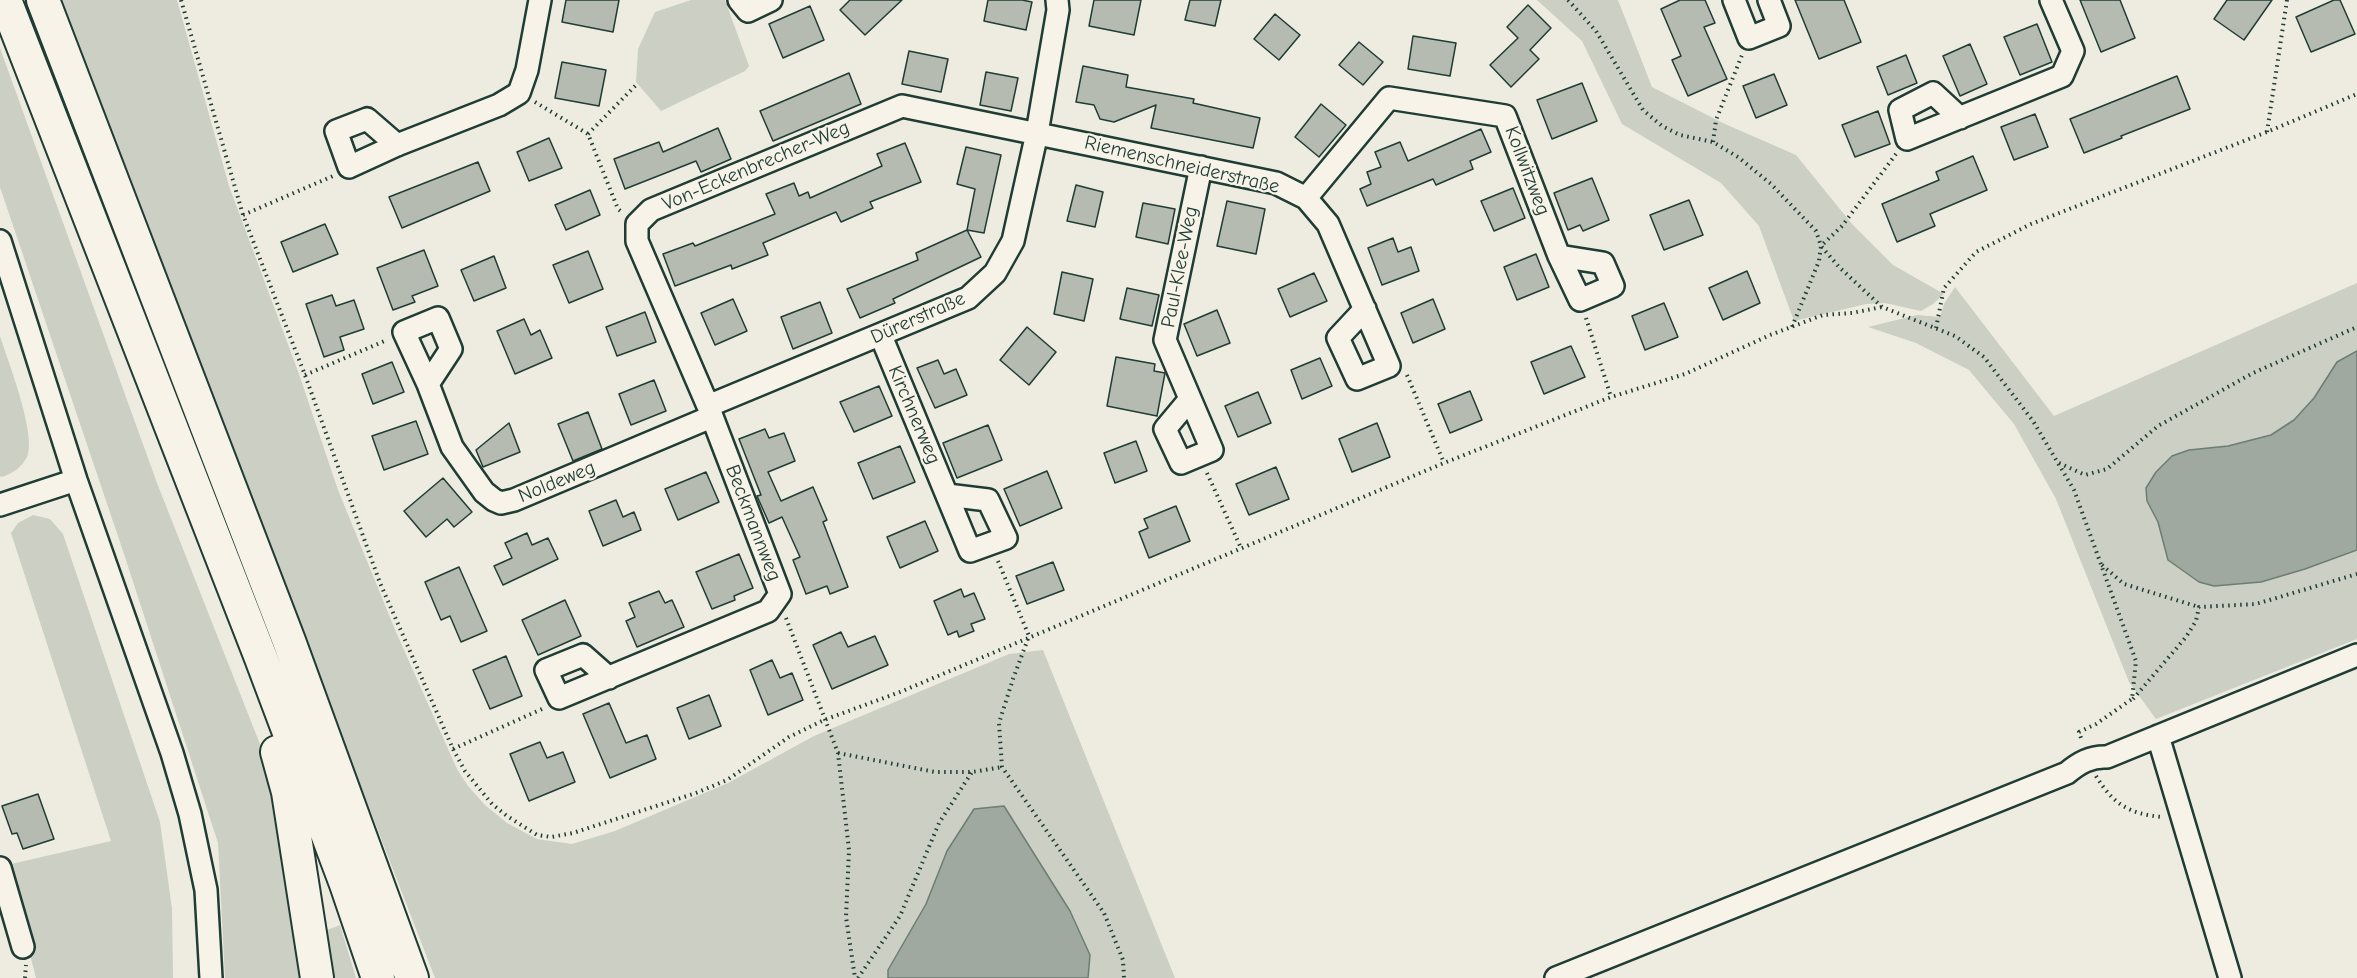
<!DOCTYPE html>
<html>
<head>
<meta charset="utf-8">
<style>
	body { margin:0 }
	canvas { display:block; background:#eeece1 }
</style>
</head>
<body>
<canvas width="2357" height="978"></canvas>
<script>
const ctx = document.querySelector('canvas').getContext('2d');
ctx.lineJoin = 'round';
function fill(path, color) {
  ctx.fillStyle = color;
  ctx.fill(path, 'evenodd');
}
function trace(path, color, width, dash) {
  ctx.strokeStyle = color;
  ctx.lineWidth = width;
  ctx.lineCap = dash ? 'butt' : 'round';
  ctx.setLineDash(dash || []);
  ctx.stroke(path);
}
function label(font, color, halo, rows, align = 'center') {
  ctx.font = font + ' "Comic Neue",sans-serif';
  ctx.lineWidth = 4.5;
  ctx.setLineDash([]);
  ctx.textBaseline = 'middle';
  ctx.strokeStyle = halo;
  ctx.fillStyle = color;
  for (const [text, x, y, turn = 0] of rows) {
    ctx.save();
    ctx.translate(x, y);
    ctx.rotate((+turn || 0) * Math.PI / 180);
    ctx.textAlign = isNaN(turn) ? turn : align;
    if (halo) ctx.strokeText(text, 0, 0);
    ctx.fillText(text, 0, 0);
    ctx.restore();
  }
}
fill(new Path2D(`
	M57 0H177L229 186 299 374 338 490 396 632 457 769 468 786 485 805 507 823 537 839 572 844 615 831 728 783 814 736 1009 654 1043 650 1175 978H435Z
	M691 0H725L749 66 745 71 661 111 636 82 638 49 655 12Z
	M1537 0H1618L1652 87 1725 124 1796 155 1852 224 1893 265 1944 294 1933 304 1921 311 1885 303 1866 304 1794 321 1759 226 1721 183 1622 124 1582 41Z
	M0 48 157 483 269 767 302 978H225L218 843 123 551 0 187Z
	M2357 283V639L2156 719 2129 682 2056 499 2014 424 1969 370 1916 343 1868 327 1917 315 1940 317 1944 304 1955 287 2054 416Z
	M0 336C8 361 37 435 27 457 21 468 13 473 2 477L0 476Z
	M33 515 50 519 63 534 160 822 172 909 173 978H36L7 865 111 841 11 533 18 523Z
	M340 925 356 978H329L322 932Z`), '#cccfc4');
const water = new Path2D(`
	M2357 351V550L2305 569 2261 582 2214 586 2199 582 2168 560 2158 522 2147 501 2146 488 2156 472 2172 456 2189 450 2228 446 2271 435 2294 420 2314 398 2337 362Z
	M1004 806 1070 911 1090 955 1088 978H888V970L926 904 947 851 974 809Z`);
fill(water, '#9fa99f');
trace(water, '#6c7e74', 1.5);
const building = new Path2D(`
	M566 0H619L613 32 562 22Z
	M850 0H902L865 35 840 10Z
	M988 0H1022L1032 2 1026 30 984 21Z
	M1094 0H1141L1134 35 1089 26Z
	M1190 0H1221L1215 26 1185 20Z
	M1680 0H1705L1715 23 1704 27 1727 79 1688 96 1672 60 1681 56 1661 9Z
	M1795 0H1844L1861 42 1819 59Z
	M2080 0H2120L2135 38 2101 52Z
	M2227 0H2272L2244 40 2214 19Z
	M2334 0H2340L2355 34 2311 52 2296 17Z
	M1528 5 1551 28 1530 50 1539 59 1511 87 1490 65 1518 38 1507 27Z
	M810 6 824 40 783 58 769 24Z
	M1275 14 1300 35 1279 60 1254 39Z
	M2037 24 2052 62 2020 75 2004 37Z
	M1413 36 1456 43 1450 76 1408 69Z
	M1359 42 1383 62 1363 85 1339 65Z
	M1970 44 1987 84 1960 96 1943 56Z
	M909 51 948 59 941 92 902 84Z
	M1906 55 1917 83 1888 95 1877 67Z
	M562 62 606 70 599 106 555 98Z
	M1083 66 1128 75 1126 87 1194 99 1193 103 1260 118 1253 148 1151 128 1156 105 1114 122 1100 119 1094 105 1076 102Z
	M986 72 1018 78 1011 111 980 105Z
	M849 73 861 104 773 141 760 111Z
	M1774 74 1787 105 1756 118 1743 86Z
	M2177 76 2190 109 2121 136 2122 138 2084 153 2070 119Z
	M1582 83 1597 121 1552 139 1537 100Z
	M1321 104 1346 125 1319 157 1295 137Z
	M1878 111 1890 144 1855 157 1842 125Z
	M2035 114 2048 147 2014 160 2001 127Z
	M718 128 731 159 701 172 696 161 625 189 614 159 659 142 663 152Z
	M1481 129 1491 152 1470 161 1473 169 1436 185 1433 179 1367 206 1360 189 1371 184 1367 172 1381 167 1375 152 1400 142 1408 161Z
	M549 138 562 168 529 181 517 152Z
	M905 143 921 182 870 202 873 208 841 222 836 212 763 243 768 255 732 269 731 265 675 286 663 254 693 243 695 246 775 214 766 194 794 183 799 196 808 192 810 198 882 166 877 154Z
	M966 147 1001 155 984 233 967 230 975 189 957 184Z
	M1973 156 1987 190 1930 214 1935 226 1897 242 1882 204 1939 180 1936 172Z
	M478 162 490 191 402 228 389 197Z
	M1592 178 1609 220 1583 231 1580 225 1568 230 1554 193Z
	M1076 185 1103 192 1095 227 1067 221Z
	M1513 188 1525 218 1494 231 1481 201Z
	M590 190 600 215 566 230 555 205Z
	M1689 200 1703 235 1664 250 1650 215Z
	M1227 201 1265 209 1256 254 1217 246Z
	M1143 203 1175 209 1168 244 1136 237Z
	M325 224 338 254 293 272 281 242Z
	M967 230 981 257 893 299 895 303 860 318 847 289 918 260 916 253Z
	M1393 238 1398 252 1411 247 1419 271 1382 285 1368 248Z
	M424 250 438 286 412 296 415 302 393 310 377 268Z
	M588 251 603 289 569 303 553 265Z
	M1536 254 1549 287 1517 300 1504 267Z
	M494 256 506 288 474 301 461 270Z
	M1747 271 1760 303 1723 320 1709 288Z
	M1062 272 1093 279 1084 321 1054 314Z
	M1314 273 1327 301 1290 317 1278 289Z
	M1127 288 1159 295 1152 326 1120 319Z
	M332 295 336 306 354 300 364 329 340 337 344 350 324 357 306 304Z
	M733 299 747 331 715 345 701 313Z
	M1433 299 1445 329 1413 343 1401 313Z
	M820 302 832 333 793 349 781 317Z
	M1664 303 1678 337 1645 350 1632 316Z
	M1217 310 1230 343 1197 356 1184 324Z
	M645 312 656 342 617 356 606 327Z
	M524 319 531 335 540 330 552 358 515 374 497 331Z
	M1027 327 1056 352 1029 385 1000 360Z
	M1571 346 1585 377 1544 394 1531 362Z
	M1116 357 1155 364 1154 371 1165 373 1157 416 1107 406Z
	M1320 358 1332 386 1302 399 1291 370Z
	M938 360 944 374 956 369 967 395 935 408 917 368Z
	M392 362 404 392 373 404 362 374Z
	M654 380 666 411 631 425 619 394Z
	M879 386 892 416 854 432 840 402Z
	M1470 391 1482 420 1450 433 1438 404Z
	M1258 392 1271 423 1238 437 1225 406Z
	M588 412 602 449 573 461 558 424Z
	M416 421 428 454 384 470 372 436Z
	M509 423 520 452 483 467 476 450Z
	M1377 423 1390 457 1352 472 1339 439Z
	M988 425 1002 460 957 478 943 443Z
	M765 429 769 438 784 433 795 461 768 472 781 501 813 487 827 520 823 522 848 587 830 594 827 586 806 594 793 560 800 557 782 517 769 523 757 496 761 495 739 439Z
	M1136 441 1147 471 1115 483 1104 453Z
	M900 446 915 482 873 499 858 463Z
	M1276 467 1289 499 1249 515 1236 484Z
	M1047 471 1062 508 1020 526 1004 489Z
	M706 472 719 502 678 520 665 489Z
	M443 478 472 512 454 527 447 519 426 537 404 511Z
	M616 500 623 517 634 512 641 530 603 546 589 511Z
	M1176 506 1190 541 1149 558 1139 532 1148 528 1144 519Z
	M925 521 938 551 900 568 887 537Z
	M527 533 532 545 548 538 558 559 503 585 494 566 512 558 505 543Z
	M739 554 753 588 734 596 735 600 712 609 696 572Z
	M1053 562 1064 590 1027 604 1016 576Z
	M459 567 487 631 461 642 450 616 441 620 425 582Z
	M961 589 964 597 974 593 985 619 971 624 974 631 959 637 957 631 948 635 934 601Z
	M659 591 665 603 672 600 684 627 637 647 626 621 635 617 629 603Z
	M565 600 581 636 538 655 522 620Z
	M841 632 848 647 875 636 888 665 832 689 813 645Z
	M506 656 522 696 490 709 473 670Z
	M772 660 780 678 792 673 803 700 768 715 750 670Z
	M709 695 721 726 689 739 677 708Z
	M609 703 626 743 647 735 656 759 610 778 583 714Z
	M540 742 547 758 563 752 575 782 529 801 510 754Z
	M38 794 54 839 23 849 17 833 12 834 2 806Z`);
fill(building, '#b5bbb0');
trace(building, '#1f3d34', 1.5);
const minor = new Path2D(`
	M739 0 748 11 771 0
	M1734 0 1749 38 1779 26 1769 0
	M1960 118 1933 93 1900 110 1907 139 2062 76 2073 51 2051 0
	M397 145 367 119 336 131 349 167 397 145 499 105 519 93 527 70 540 0
	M1306 198 1389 98 1505 116 1559 256 1580 300 1613 286 1603 263 1559 256
	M0 241 76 480 172 753 190 814 206 890 211 978
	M881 336 970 551 1006 538 988 500 947 495
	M428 384 451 349 438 318 404 332 428 384 452 447 484 492 494 500 501 503 514 500 711 417
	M1190 399 1165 429 1181 463 1212 450 1165 340 1201 167
	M708 406 968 298 995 273 1013 241 1037 133 1058 10 1057 0
	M0 505 76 480
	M609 678 583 655 546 670 559 698 768 611 780 594 708 406 637 241V224L651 210 902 106 1276 183 1306 198 1328 224 1389 366 1357 379 1338 338 1365 309
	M2158 736 2230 978
	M0 868 23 947
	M1556 978 2067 773C2079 763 2091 756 2107 757L2357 655`);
const highway = new Path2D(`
	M5 0 261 658 346 884 378 978
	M43 0 289 641 412 978
	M277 752 288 792 317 978`);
trace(minor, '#1f3d34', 26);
trace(highway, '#1f3d34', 36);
trace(new Path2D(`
	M181 0 243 215 305 375 380 583 453 749 465 771 492 804 507 816 537 835 551 837 573 833 696 793 727 780 789 737 824 720 900 692 1444 463 1611 397 1685 374 1770 335 1823 315 1852 313 1882 307
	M1568 0 1596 31 1643 110 1662 126 1680 135 1713 142 1738 157 1771 184 1816 231 1821 246 1839 267 1882 307 1955 336 1984 357 2033 421 2074 490 2136 661 2132 699 2096 724 2079 732 2082 741
	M535 102 588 134 618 209 623 213
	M2267 132 2287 0
	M588 134 637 84
	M1713 142 1716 120 1742 55
	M243 215 333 176
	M1586 318 1611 397
	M1792 327 1819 261 1821 246 1842 226 1896 154
	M1936 328 1944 288 1976 252 2031 224 2267 132 2357 94
	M305 375 387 340
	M1407 375 1444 463
	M2059 463 2085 475 2107 469 2158 426 2253 373 2357 327
	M1207 473 1241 548
	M998 561 1029 636 1013 679 999 723 1002 767 1104 913 1123 960 1124 978
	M2102 565 2124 584 2199 607
	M786 618 838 753 849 850 846 917 855 978
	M2133 699 2186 637 2196 621 2199 607 2256 604 2357 574
	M453 749 542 709
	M838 753 935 772H972L1002 767
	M2096 776C2113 804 2129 814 2162 817
	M25 978 26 965
	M858 978 900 916 939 823 972 772`), '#1f3d34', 4, [1.5, 4.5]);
trace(minor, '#f7f3e8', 21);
trace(highway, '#f7f3e8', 32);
label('20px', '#1f3d34', '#f7f3e8', [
	["Riemenschneiderstraße",1182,165,13],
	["Von-Eckenbrecher-Weg",756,166,-23],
	["Kollwitzweg",1527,171,69],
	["Paul-Klee-Weg",1180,267,-79],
	["Dürerstraße",918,318,-24],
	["Kirchnerweg",914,415,67],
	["Noldeweg",557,482,-22],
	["Beckmannweg",753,523,69]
]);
</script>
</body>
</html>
